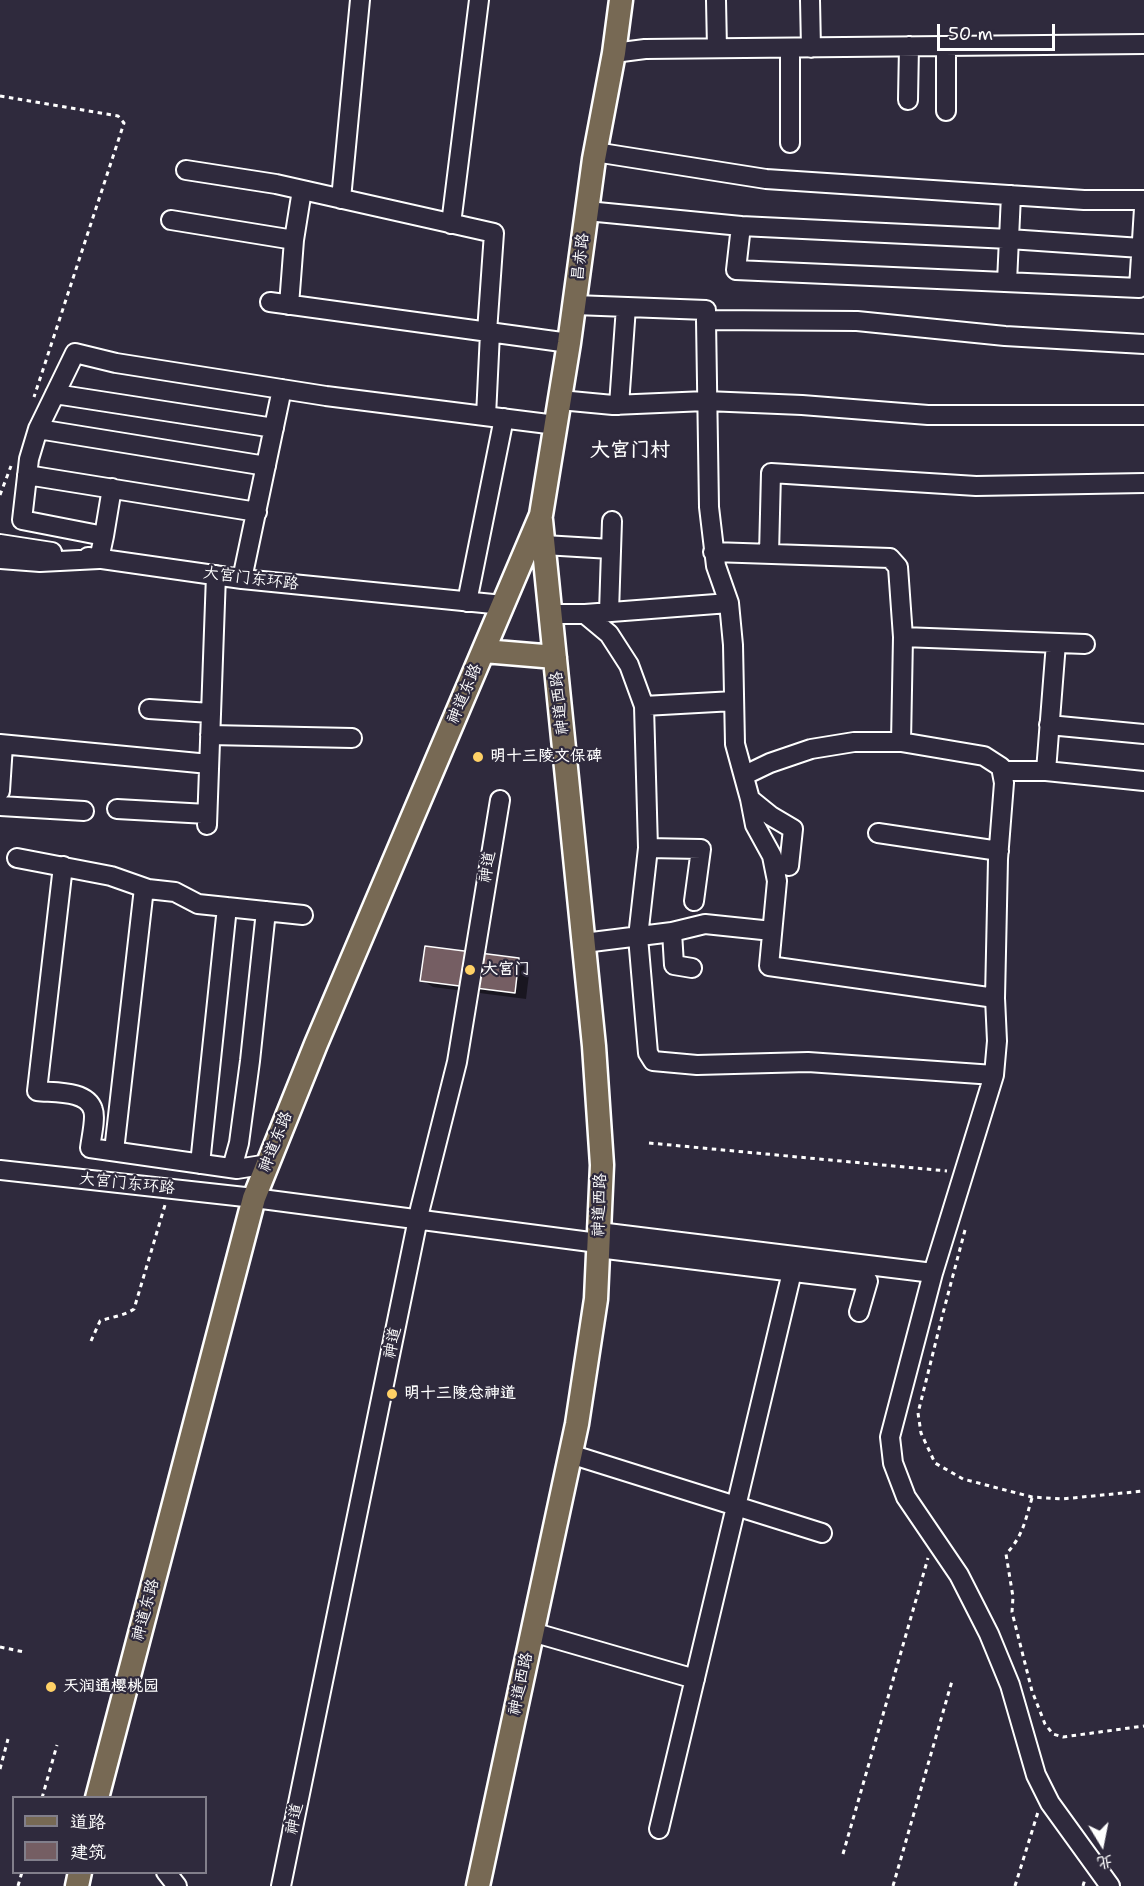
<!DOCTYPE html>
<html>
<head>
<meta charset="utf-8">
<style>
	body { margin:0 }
	#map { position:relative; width:1144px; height:1886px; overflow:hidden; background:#2f2a3d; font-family:"Shantell Sans","LXGW WenKai TC",sans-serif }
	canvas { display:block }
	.legend { position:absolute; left:12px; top:1796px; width:195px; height:78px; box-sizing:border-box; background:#2f2a3d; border:2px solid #827f8b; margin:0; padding:8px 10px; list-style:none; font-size:18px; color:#fff }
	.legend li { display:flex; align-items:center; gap:12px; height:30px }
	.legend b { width:30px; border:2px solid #827f8b }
	.north { position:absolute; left:1072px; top:1814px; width:60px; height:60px; -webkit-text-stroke:4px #2f2a3d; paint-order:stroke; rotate:170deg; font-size:16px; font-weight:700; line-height:24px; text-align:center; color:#fff }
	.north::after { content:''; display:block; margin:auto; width:21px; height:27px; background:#fff; clip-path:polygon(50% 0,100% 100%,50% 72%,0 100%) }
	.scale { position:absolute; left:937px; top:24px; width:118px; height:27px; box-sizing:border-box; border:3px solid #fff; border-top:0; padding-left:8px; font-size:18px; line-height:21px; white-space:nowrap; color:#fff; -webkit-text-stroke:4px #2f2a3d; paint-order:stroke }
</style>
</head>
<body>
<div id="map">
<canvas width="1144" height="1886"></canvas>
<ul class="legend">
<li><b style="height:8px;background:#776954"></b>道路</li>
<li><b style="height:16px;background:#755e63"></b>建筑</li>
</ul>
<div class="north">北</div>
<div class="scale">50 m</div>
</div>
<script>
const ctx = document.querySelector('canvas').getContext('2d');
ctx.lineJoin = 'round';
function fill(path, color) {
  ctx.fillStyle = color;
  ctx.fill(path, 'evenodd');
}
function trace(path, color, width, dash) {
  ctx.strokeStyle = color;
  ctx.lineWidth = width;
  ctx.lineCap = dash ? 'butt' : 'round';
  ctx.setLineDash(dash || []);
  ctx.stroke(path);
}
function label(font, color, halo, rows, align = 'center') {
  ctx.font = font + ' "Shantell Sans","LXGW WenKai TC",sans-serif';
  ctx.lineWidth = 4.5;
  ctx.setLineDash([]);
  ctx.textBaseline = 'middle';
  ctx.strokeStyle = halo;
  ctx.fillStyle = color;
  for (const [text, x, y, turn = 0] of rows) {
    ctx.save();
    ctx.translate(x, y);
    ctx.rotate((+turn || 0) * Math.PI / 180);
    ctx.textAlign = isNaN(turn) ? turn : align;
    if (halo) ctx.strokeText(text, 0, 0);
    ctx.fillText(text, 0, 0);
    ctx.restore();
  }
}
fill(new Path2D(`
	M519 960 530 966 526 999 433 987 422 980Z`), '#0007');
const building = new Path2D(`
	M425 946 519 958 515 993 420 981Z`);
fill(building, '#755e63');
trace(building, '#fff', 1.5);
const minor = new Path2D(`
	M716 0 717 48
	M810 0 811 48
	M946 46V111
	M614 53 645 49 1144 44
	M908 100 909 46
	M790 143V48
	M595 152 766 179 1084 200H1144
	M186 170 276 184 494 233 487 332
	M341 199 360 0
	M587 211 741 226 736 270 1139 288 1144 208
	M171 220 294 240
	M451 224 479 0
	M741 226 1009 239 1141 248
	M1007 282 1011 195
	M270 302 569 343
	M289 305 294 240 302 190
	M575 305 706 310V320L857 321 1005 336 1144 344
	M706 320 709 507 716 566 729 603 733 645 735 744 750 799 755 825 772 856 777 881 769 966 995 998
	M55 394 274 428
	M560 400 613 405 706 401 802 405 928 415H1144
	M619 405 626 307
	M486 416 490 333
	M38 429 266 466
	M27 475 257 512
	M104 536 112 488
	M0 544 52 552
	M544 545 611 549
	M713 552 890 558 898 567 903 637 901 742
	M769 554 771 473 976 486 1144 483
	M88 557 242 579 503 605
	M0 559 40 562 99 559 104 536 22 520 29 459 38 429 75 353 116 363 326 396 556 425
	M242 579 282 389
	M467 602 504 418
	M609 612 612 521
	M551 614H585L609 634 629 665 644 706 648 848 638 937 648 1053 653 1061 697 1065 808 1062 994 1075 997 1041 995 998 998 859 1004 783 1001 767 984 756 901 742H854L811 749 770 763 745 775
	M585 614 729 603
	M903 637 1085 644
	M644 706 734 701
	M149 709 211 713
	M1049 725 1144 734
	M210 735 352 738
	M0 744 209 764
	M1002 771H1046L1056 643
	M1046 771 1144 781
	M0 791 3 745
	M750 799 771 816 793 829 789 866
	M0 806 84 811
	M117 809 207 814
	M207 825 216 575
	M878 833 999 851
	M648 848 701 849 694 901
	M17 858 111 876 148 889 175 892 198 904 303 915
	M63 866 37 1091C54 1093 87 1090 93 1110 96 1118 91 1139 90 1148L237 1169 268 1164
	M672 932 705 924 772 931
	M584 943 672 932 674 965 692 968
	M994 1075 933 1273 890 1437 893 1463 906 1497 959 1575 989 1634 1010 1685 1036 1775 1050 1803 1110 1886
	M114 1151 144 888
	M200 1164 227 907
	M232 1168 239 1143 250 1061 266 911
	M0 1170 254 1198 598 1243
	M599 1232 933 1273
	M598 1248 868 1281 859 1312
	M570 1454 822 1533
	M532 1632 695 1679
	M659 1829 792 1272
	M166 1872 177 1886
	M281 1886 420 1209 457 1062 500 800`);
const major = new Path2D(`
	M484 651 555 657
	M97 1798 254 1198 316 1044 541 515 569 343 594 159 614 53 621 0
	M77 1886 80 1872
	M478 1886 577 1424 596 1299 602 1165 594 1046 541 520`);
trace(minor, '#fff', 22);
trace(major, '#fff', 27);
trace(new Path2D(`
	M0 96 118 116 124 123 34 397
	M0 495 11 466
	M649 1143 947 1171
	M965 1230 942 1317 918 1413 921 1433 935 1463 963 1479 1032 1497 1062 1499 1144 1491
	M91 1341 100 1321C111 1317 124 1316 134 1309L165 1205
	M1032 1498C1025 1521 1023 1536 1006 1554L1013 1597 1012 1612 1032 1691 1045 1724 1053 1734 1063 1737 1144 1726
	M0 1647 24 1652
	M0 1769 8 1739
	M42 1798 57 1745
	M843 1854 928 1558
	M18 1886 22 1872
	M893 1886 952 1681
	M1015 1886 1038 1812
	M1083 1886 1085 1879`), '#fff', 3, [4.5, 4.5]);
trace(minor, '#2f2a3d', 18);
trace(major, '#776954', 22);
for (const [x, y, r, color] of [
	[478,757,6,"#ffd166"],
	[470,970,6,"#ffd166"],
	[392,1394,6,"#ffd166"],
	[51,1687,6,"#ffd166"]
]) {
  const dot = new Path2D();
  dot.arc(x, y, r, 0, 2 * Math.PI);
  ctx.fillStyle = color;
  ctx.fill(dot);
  trace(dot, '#2f2a3d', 2);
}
label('16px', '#fff', '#2f2a3d', [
	["昌赤路",581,257,-83],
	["大宫门东环路",251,579,7],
	["神道东路",465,694,-67],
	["神道西路",560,703,-96],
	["神道",488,867,-81],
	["神道东路",276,1142,-68],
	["大宫门东环路",127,1184,6],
	["神道西路",600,1205,-88],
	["神道",393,1343,-78],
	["神道东路",146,1610,-75],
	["神道西路",521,1684,-78],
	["神道",295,1819,-78]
]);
label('bold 16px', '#fff', '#2f2a3d', [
	["明十三陵文保碑",490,757],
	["大宫门",482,970],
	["明十三陵总神道",404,1394],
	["天润通樱桃园",63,1687]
], 'left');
label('bold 20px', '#fff', '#2f2a3d', [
	["大宫门村",630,451]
]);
</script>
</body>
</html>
